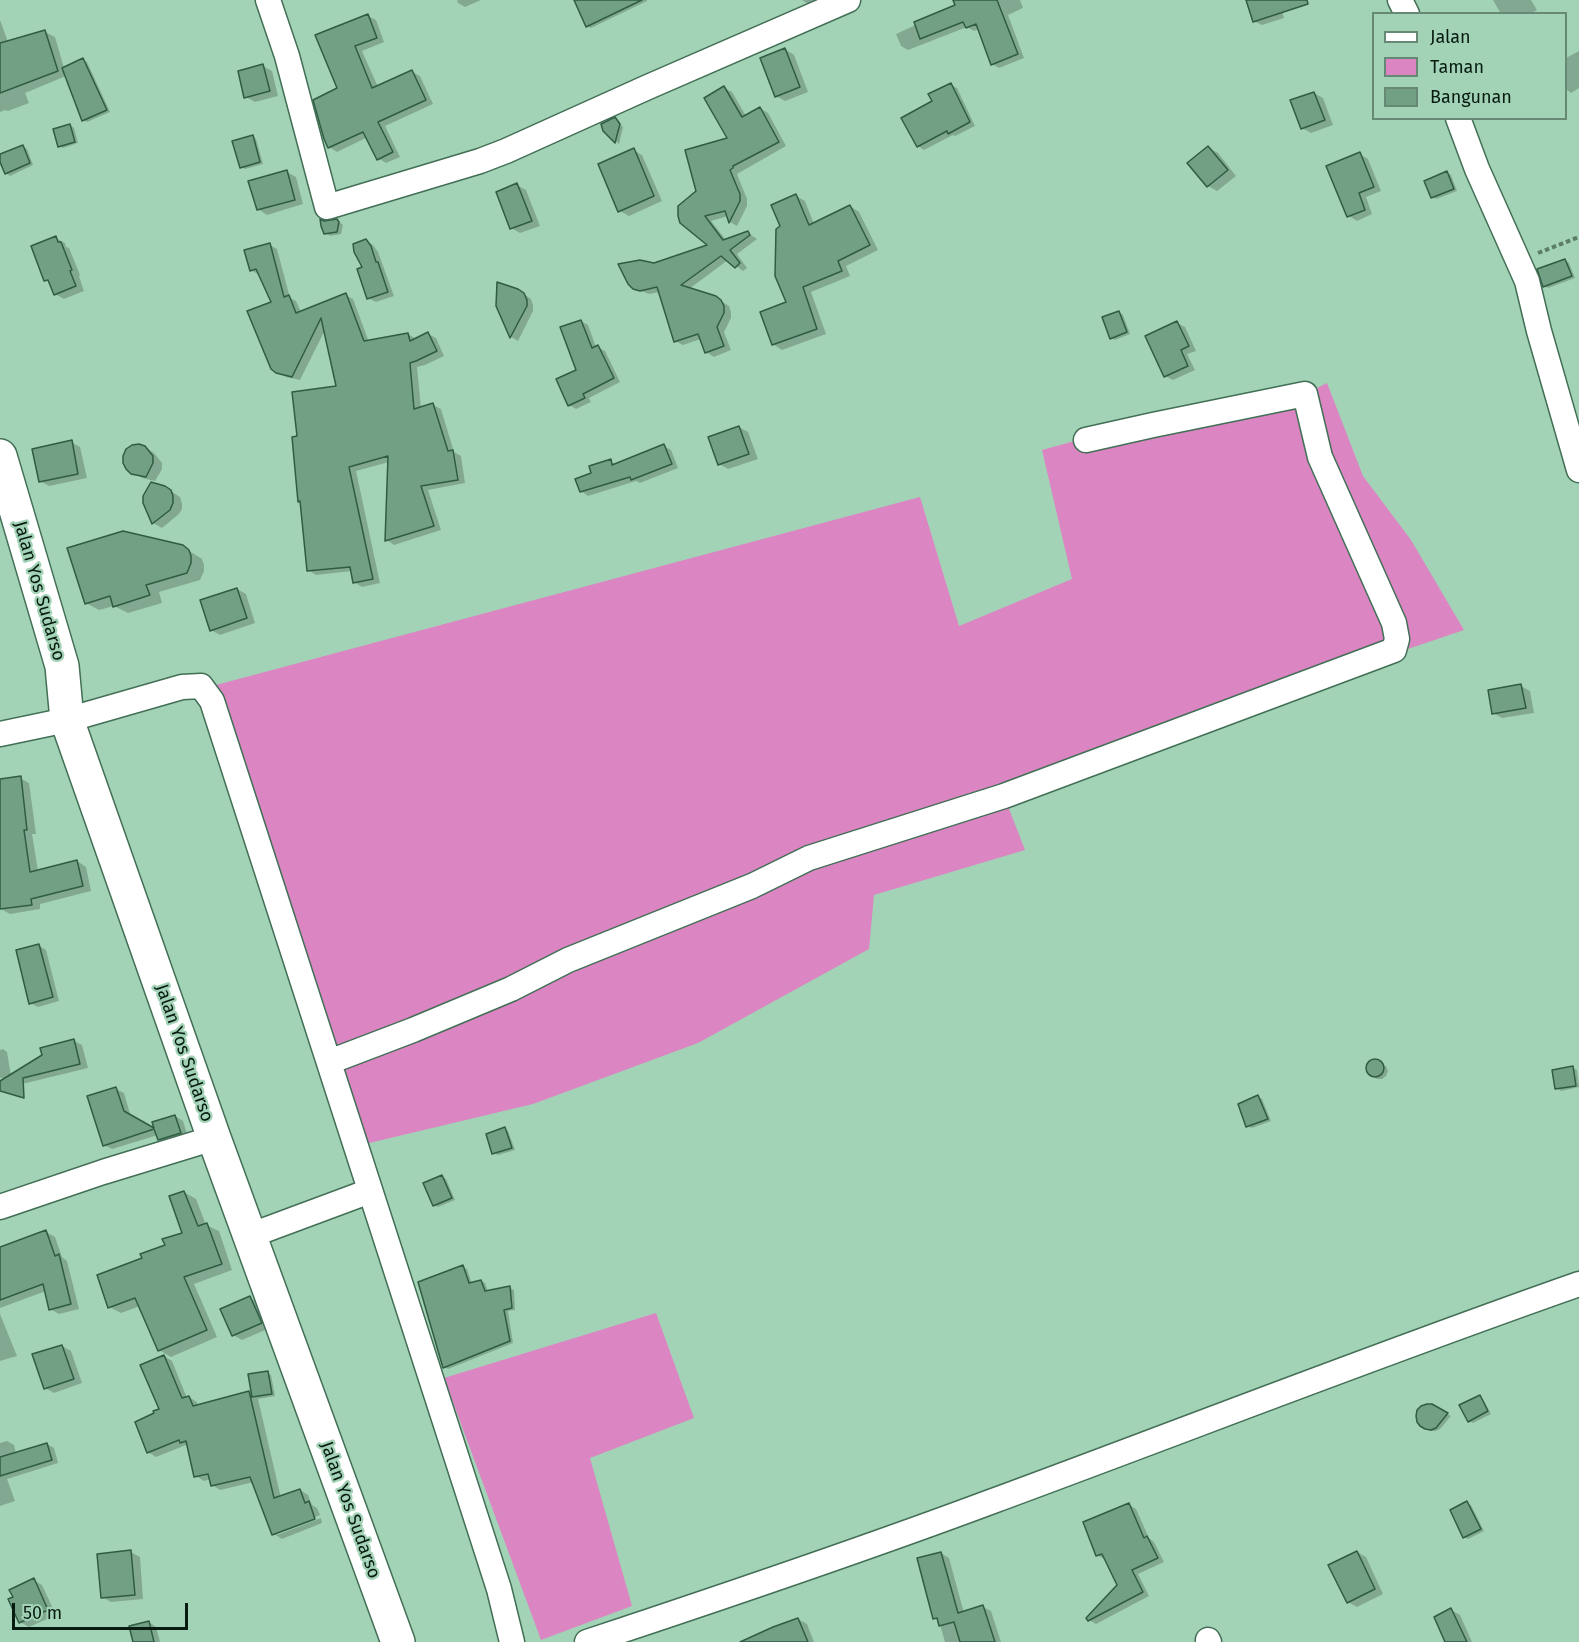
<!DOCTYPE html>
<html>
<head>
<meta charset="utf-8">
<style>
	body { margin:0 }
	#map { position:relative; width:1579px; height:1642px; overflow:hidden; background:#a3d3b6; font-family:"Fira Sans",sans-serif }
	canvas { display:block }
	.legend { position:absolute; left:1372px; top:12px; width:195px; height:108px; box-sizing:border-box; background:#a3d3b6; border:2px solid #658974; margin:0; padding:8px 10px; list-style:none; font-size:18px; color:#081b11 }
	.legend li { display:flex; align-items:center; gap:12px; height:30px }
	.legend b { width:30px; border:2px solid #658974 }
	.scale { position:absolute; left:12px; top:1603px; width:176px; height:27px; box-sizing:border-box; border:3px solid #081b11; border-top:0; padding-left:8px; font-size:18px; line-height:21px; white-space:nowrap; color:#081b11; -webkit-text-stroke:4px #a3d3b6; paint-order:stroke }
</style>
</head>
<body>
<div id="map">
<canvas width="1579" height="1642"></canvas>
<ul class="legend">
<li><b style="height:8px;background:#fff"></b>Jalan</li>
<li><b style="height:16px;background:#db85c3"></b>Taman</li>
<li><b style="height:16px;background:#72a084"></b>Bangunan</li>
</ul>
<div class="scale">50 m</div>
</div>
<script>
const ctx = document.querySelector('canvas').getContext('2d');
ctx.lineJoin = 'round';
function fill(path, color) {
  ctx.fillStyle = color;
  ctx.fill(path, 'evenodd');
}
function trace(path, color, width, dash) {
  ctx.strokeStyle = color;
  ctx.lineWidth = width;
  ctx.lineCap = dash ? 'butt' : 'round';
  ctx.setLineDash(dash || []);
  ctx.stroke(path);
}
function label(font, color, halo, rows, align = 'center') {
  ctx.font = font + ' "Fira Sans",sans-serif';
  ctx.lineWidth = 4.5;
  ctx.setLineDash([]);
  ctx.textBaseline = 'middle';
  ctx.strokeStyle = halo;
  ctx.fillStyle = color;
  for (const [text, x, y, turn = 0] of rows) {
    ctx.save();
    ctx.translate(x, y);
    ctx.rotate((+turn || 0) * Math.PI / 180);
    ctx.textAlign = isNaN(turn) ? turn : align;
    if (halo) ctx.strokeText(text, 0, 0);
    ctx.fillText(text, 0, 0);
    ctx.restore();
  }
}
fill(new Path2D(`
	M1327 383 1363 476 1411 540 1464 630 1402 651 1004 796 1025 850 874 895 869 949 698 1043 533 1104 365 1144 216 685 920 497 959 626 1072 579 1042 450 1082 439 1305 394Z
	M656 1313 694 1418 590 1458 632 1606 541 1640 444 1378Z`), '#db85c3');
fill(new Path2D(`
	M457 0H481L465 7 458 3Z
	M602 0H647V1L591 28 587 26Z
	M802 0H820L810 5Z
	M952 0H1020L1023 8 1008 15 1024 58 999 68 992 64 979 29 974 31 967 27 908 50 901 46 896 34 955 7Z
	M1248 0H1297L1282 11 1284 18 1262 25 1254 21Z
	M1493 0H1531L1537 10 1531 14H1501Z
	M368 16 376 20 384 42 362 51 378 87 412 72 420 76 433 104 385 126 400 157 386 163 378 158 368 137 337 152 329 147 339 89 317 36Z
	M0 20 8 42 45 32 55 37 64 68 83 60 87 62 110 112 87 122 83 120 66 76 25 93 29 103 8 111 5 110 0 112Z
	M785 49 794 55 808 92 785 101 776 96Z
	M1579 51V88L1571 93 1566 89V58Z
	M263 66 272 71 278 96 255 102 246 97Z
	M951 85 957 88 975 126 955 136 953 135 924 150 918 146 934 102Z
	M724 88 732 92 746 116 760 108 768 113 786 146 737 174 747 199V206L737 226 730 222 728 216 711 221 726 240 748 233 757 239 737 254 747 268 743 271 728 260 689 289 715 297 729 306 731 312V318L724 332 731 350 714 357 706 352 701 339 683 345 675 341 660 292 649 294 634 288 654 264 710 246 698 191 730 139Z
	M1314 93 1323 98 1333 125 1311 133 1302 128Z
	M615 119 623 127 619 144 604 131Z
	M70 125 74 128 78 143 63 148 59 146Z
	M252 137 256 139 263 164 245 169 241 167Z
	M23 147 27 149 33 165 10 176 6 173 0 156Z
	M1209 148 1218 153 1236 176 1217 191 1208 186Z
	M633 150 642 155 662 201 629 216 620 211Z
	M1360 154 1368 159 1381 191 1366 197 1372 214 1357 221 1349 216Z
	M287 172 296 177 303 204 267 215 258 209Z
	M1447 173 1451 175 1457 191 1436 199 1432 197Z
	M517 185 526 190 540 226 520 233 511 228Z
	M796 196 805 201 814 224 850 206 859 212 878 250 846 266 850 276 811 292 826 334 782 350 773 344 788 303 782 227Z
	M337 220 343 225 341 234 330 236 326 233Z
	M56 238 65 243 66 247 69 248 80 275 79 276 84 291 64 299 55 294 51 283 46 280Z
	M366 241 373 245 378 252 394 296 376 302 368 298 364 268Z
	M270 245 277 249 290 298 296 301 301 312 345 295 353 299 369 342 408 334 416 339 428 334 436 338 444 356 425 365 417 367 421 408 433 405 441 409 454 452 461 456 465 483 428 490 441 530 394 545 387 540 389 462 356 471 380 583 362 587 354 582 352 571 316 575 308 570 299 437 337 387 325 330 300 380 286 377 277 372 273 303 259 275 251 270Z
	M1565 260 1569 263 1575 278 1548 288 1544 286Z
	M518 290 531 299 533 305V311L518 341 511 337 498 305Z
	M1119 312 1123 315 1130 334 1115 340 1111 338Z
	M581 321 588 325 596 347H598L605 351 620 382 589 398 591 402 576 409 569 405 578 371Z
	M1177 323 1185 327 1196 351 1187 354 1195 370 1173 380 1165 376Z
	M739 427 748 432 758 459 728 469 719 464Z
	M71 442 80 447 87 478 49 486 40 481Z
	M664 446 671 450 678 468 640 483 636 481 588 496 581 491 593 474 610 461 617 465Z
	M145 447 154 453 162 463V469L155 481 142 478 132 472Z
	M165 487 180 497 182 503V509L179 514 162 528 153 523Z
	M183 547 202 559 204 565V571L200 580 159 592 162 603 128 613 114 606 99 610 86 603Z
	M237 589 246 594 255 623 220 635 211 630Z
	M1521 686 1530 691 1534 713 1502 718 1493 713Z
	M20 778 29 783 36 834H32L38 871 77 861 86 867 91 891 40 904V909L10 914 1 909 0 905V780Z
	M38 945 46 950 59 1001 38 1007 30 1003Z
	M74 1041 82 1045 88 1068 14 1086 6 1082 4 1078H0V1050L3 1049 7 1052 11 1076Z
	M1372 1061H1377L1386 1066 1388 1071 1386 1076 1382 1079H1377L1368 1073 1367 1069 1368 1064Z
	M1573 1068 1577 1070 1579 1087 1561 1091 1557 1088Z
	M116 1089 124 1093 131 1117 156 1131 175 1116 183 1121 188 1137 167 1144 159 1139 158 1135 112 1149 104 1145Z
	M1258 1097 1262 1099 1271 1121 1252 1128 1248 1126Z
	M504 1129 508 1131 515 1150 498 1155 494 1153Z
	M442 1177 446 1179 455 1200 438 1207 434 1205Z
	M184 1192 196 1199 206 1225 219 1231 232 1270 194 1284 217 1337 171 1357 159 1350 140 1306 121 1313 109 1307 144 1259 167 1246 184 1233Z
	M46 1232 55 1237 62 1257 67 1261 79 1309 59 1314 50 1309 46 1291 0 1308V1249Z
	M463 1267 467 1269 472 1284 481 1281 485 1283 488 1292 510 1288 514 1290 515 1310 508 1311 513 1343 448 1369 444 1367Z
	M250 1298 259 1303 270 1328 242 1340 233 1335Z
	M0 1314 17 1356 0 1361Z
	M62 1346 71 1351 82 1383 54 1393 45 1388Z
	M164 1356 172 1361 187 1398 189 1397 197 1402 198 1406 249 1393 253 1395 267 1373 271 1375 275 1396 258 1399 281 1498 300 1490 308 1495 312 1505 317 1508 320 1515 277 1532V1535L321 1518 322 1523 282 1539 274 1534 254 1482 220 1490 212 1485 211 1479 204 1481 196 1476 188 1446 186 1445 156 1457 148 1452 161 1410Z
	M1480 1396 1483 1399 1491 1414 1473 1423 1469 1421Z
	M1432 1406 1451 1416 1440 1429 1436 1431H1430L1421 1425Z
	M7 1441 14 1445 16 1454 47 1444 54 1448 58 1463 7 1479 15 1501 0 1506V1443Z
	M1467 1503 1471 1505 1484 1531 1468 1539 1464 1537Z
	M1129 1505 1136 1509 1149 1538 1154 1542 1164 1562 1138 1574 1149 1596 1096 1624 1089 1620 1119 1586 1106 1558 1104 1559 1097 1555Z
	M131 1552 140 1557 143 1599 111 1602 102 1597Z
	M1357 1552 1366 1557 1383 1594 1357 1607 1348 1602Z
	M941 1553 949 1558 964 1613 983 1607 991 1611 1001 1642H945L939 1621 935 1618Z
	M33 1580 42 1585 56 1615 29 1627 20 1622Z
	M1451 1610 1460 1615 1472 1642H1447Z
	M798 1619 807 1624 814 1642H766Z
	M149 1622 156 1627 160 1642H134Z`), '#0003');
const building = new Path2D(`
	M574 0H642L586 27Z
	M953 0H997L1018 54 991 65 976 24 966 28 963 22 920 39 914 22 955 5Z
	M1246 0H1307L1308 4 1253 22Z
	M368 14 377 38 355 46 372 88 412 70 426 100 378 122 393 152 377 160 363 132 328 148 324 139 313 100 337 88 315 35Z
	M45 30 58 71 0 93V43Z
	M785 48 800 87 775 97 760 58Z
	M83 58 107 110 82 121 62 68Z
	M263 64 270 91 244 98 238 71Z
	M951 83 970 122 948 134 947 131 917 147 901 118 932 101 928 94Z
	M724 86 742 117 760 107 779 142 733 166V168L730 170 740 194V201L729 223 725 211 705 216 723 240 748 231 750 235 730 250 740 263 735 268 721 256 681 285 716 296 721 300 724 306V313L717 327 724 346 705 353 698 334 674 342 657 287 640 291 633 289 628 284 618 264 640 260 654 263 707 245 680 223 678 216V206L696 191 685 150 727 138 704 98Z
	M1314 92 1325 120 1301 129 1290 100Z
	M615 117 620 124 615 143 603 131 601 124Z
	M70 124 75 142 58 147 53 129Z
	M253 135 260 162 240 168 232 141Z
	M23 145 30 163 5 174 0 162V154Z
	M1208 146 1228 170 1207 187 1187 163Z
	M634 148 654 196 618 212 598 164Z
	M1360 152 1374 187 1359 193 1365 210 1347 217 1326 166Z
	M287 170 295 200 257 210 248 181Z
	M1447 171 1454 189 1431 198 1424 181Z
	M517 183 532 221 510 229 496 192Z
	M796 194 809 225 850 205 870 245 838 261 842 271 803 287 817 329 772 345 760 312 786 302 775 276 776 229 780 226 771 205Z
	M320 219 324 221 337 219 339 222 337 232 324 234 321 226Z
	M56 236 58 242H61L72 270 70 271 76 286 54 295 48 280 44 281 31 246Z
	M366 239 371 246 376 262H378L388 292 367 299 357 269 362 267 354 252 353 244Z
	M270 243 284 297 289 295 296 313 346 293 364 341 408 333 410 341 428 332 437 351 416 361 410 363 414 409 433 403 448 451 453 450 458 480 421 486 434 526 385 541 388 456 349 467 373 579 353 583 350 567 307 571 300 501 298 502 292 437 297 436 292 392 336 386 321 318 292 377 276 373 271 369 247 311 271 302 256 269 250 271 244 250Z
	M1565 259 1572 276 1543 287 1537 269Z
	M497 282 518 289 524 293 527 300V306L510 338 496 306Z
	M1119 311 1127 332 1110 339 1102 317Z
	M581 320 592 348 598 345 614 378 583 394 585 398 568 406 556 379 576 370 560 327Z
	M1177 321 1189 346 1181 350 1188 366 1164 377 1145 336Z
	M739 426 749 454 718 465 708 437Z
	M72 440 78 474 39 482 32 449Z
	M139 444 145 446 153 456V463L146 477 131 474 126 469 123 463V456L126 449 132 445Z
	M664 444 672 464 631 480 630 477 580 492 575 479 591 473 589 466 611 459 612 465Z
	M151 482 165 486 171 490 173 496V503L170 510 152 524 143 503V496Z
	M123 531 183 545 189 550 191 556V563L187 573 146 585 150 595 113 607 110 596 85 604 67 548Z
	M237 588 247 618 210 631 200 600Z
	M1521 684 1526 708 1492 714 1488 690Z
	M21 776 27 830H24L30 872 77 860 83 886 31 899 32 905 0 909V779Z
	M39 944 53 997 29 1004 16 950Z
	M74 1039 80 1064 23 1078 24 1098 0 1091V1081L42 1055 40 1048Z
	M1366 1068a9 9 0 1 1 18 0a9 9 0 1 1-18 0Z
	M1573 1066 1576 1086 1555 1089 1552 1070Z
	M116 1087 124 1111 154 1128 152 1122 175 1115 181 1133 158 1140 154 1129 103 1146 87 1096Z
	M1258 1095 1268 1119 1246 1127 1238 1104Z
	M505 1127 512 1148 492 1154 486 1134Z
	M442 1175 452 1198 433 1206 423 1183Z
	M184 1191 198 1226 207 1223 222 1264 184 1277 207 1330 158 1351 135 1298 108 1308 97 1275 142 1258 140 1254 165 1245 162 1239 182 1233 169 1196Z
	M46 1230 55 1256 59 1254 71 1304 49 1310 43 1284 0 1300V1247Z
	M463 1265 469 1283 481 1280 485 1291 510 1286 512 1308 504 1310 510 1341 443 1368 418 1282Z
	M250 1296 262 1323 232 1336 220 1309Z
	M62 1345 74 1379 44 1389 32 1354Z
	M164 1355 182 1398 189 1396 193 1406 249 1391 274 1498 300 1489 305 1503 309 1501 315 1519 272 1535 250 1477 211 1486 208 1474 194 1477 186 1441 180 1443 179 1440 147 1453 135 1422 154 1413 153 1411 159 1409 140 1365Z
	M268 1371 272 1394 252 1397 248 1374Z
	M1480 1395 1488 1411 1468 1422 1459 1405Z
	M1427 1404H1432L1448 1413 1436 1428 1431 1430 1425 1429 1420 1426 1417 1422 1416 1416 1417 1410 1421 1406Z
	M47 1443 52 1460 0 1476V1457Z
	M1467 1501 1481 1529 1463 1538 1450 1510Z
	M1129 1503 1144 1538 1147 1536 1158 1558 1132 1570 1143 1592 1088 1621 1086 1618 1117 1585 1102 1554 1096 1556 1083 1522Z
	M131 1550 135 1595 101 1598 97 1554Z
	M1357 1551 1375 1589 1347 1603 1328 1565Z
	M941 1552 958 1613 983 1605 995 1642H960L954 1622 939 1626 937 1618 933 1619 917 1558Z
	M34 1578 48 1610 19 1623 8 1599 13 1597 9 1590Z
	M1451 1608 1467 1642H1445L1434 1617Z
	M798 1618 808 1642H740L773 1627Z
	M149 1621 154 1642H133L129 1626Z`);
fill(building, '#72a084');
trace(building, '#2f5c43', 1.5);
const minor = new Path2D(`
	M268 0 287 56 327 207 480 161 506 151 648 87 848 0
	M1400 0 1407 14
	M1458 118 1477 169 1527 281 1539 331 1579 470
	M0 734 67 720 182 687 201 686 212 701 481 1533 499 1589 512 1642
	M329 1062 413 1030 511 989 568 960 752 886 809 858 1004 796 1394 650 1397 639 1394 623 1320 457 1305 394 1153 425 1086 440
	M0 1207 103 1172 214 1138
	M249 1236 370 1191
	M1208 1640 1209 1642
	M587 1642C723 1597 859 1551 993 1501 1188 1429 1382 1353 1579 1284`);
const primary = new Path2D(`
	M0 456 62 666 67 720 214 1138 398 1642`);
trace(minor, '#426f55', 27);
trace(primary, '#426f55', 36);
trace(new Path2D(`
	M1538 253 1579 237`), '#5b7d69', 4, [4.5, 3]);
trace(minor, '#fff', 24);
trace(primary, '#fff', 33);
label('18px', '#081b11', '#a3d3b6', [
	["Jalan Yos Sudarso",39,591,74],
	["Jalan Yos Sudarso",184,1053,71],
	["Jalan Yos Sudarso",350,1510,70]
]);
</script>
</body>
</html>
